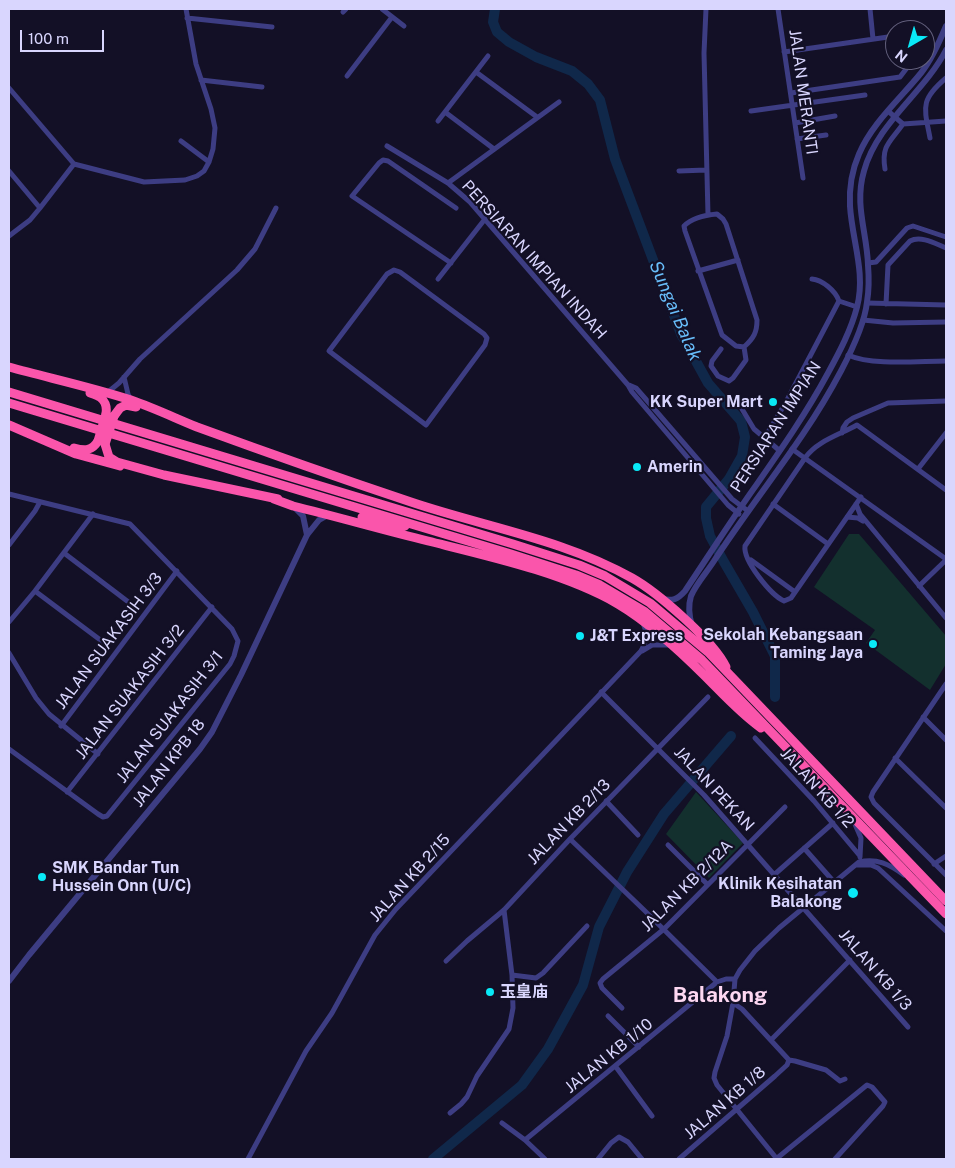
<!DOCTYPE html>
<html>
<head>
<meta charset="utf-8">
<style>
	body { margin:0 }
	#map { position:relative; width:955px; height:1168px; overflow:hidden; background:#131026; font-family:"Public Sans",sans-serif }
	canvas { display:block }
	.frame { position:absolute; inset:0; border:10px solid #d9d6fe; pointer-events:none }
	.north { position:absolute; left:885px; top:20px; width:50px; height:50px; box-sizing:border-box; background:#131026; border:1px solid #625f7c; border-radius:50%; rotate:218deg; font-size:14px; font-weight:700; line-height:20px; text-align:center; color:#d9d6fe }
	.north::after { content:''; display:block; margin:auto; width:18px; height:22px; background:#09e9f7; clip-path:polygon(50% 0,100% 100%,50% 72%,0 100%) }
	.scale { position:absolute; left:20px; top:30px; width:84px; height:22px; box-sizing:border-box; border:2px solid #d9d6fe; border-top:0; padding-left:6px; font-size:15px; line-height:18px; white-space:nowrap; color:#d9d6fe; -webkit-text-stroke:4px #131026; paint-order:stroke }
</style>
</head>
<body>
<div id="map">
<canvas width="955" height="1168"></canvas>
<div class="frame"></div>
<div class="north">N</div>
<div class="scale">100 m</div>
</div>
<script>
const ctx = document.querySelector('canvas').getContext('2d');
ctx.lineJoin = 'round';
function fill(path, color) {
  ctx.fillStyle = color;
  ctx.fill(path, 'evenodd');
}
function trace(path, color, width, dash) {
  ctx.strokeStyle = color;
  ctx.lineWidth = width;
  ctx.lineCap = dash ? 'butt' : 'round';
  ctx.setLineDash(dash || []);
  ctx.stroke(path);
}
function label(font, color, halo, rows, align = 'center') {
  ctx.font = font + ' "Public Sans","Noto Sans SC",sans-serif';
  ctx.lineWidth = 4.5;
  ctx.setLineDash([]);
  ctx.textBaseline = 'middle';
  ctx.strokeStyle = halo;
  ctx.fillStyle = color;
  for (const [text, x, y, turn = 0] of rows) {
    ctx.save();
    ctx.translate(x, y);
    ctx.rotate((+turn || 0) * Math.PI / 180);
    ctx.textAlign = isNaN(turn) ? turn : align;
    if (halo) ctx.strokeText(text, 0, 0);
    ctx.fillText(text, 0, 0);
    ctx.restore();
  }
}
fill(new Path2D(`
	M849 534H859L946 636V664L930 690 866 643 875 630 814 587Z
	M696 792 743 843 709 878 666 834Z`), '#13302e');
trace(new Path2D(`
	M495 9 493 22 497 32 509 42 536 57 572 71 588 84 600 100 615 159 681 334 708 383 741 421 745 437 742 456 729 479 706 507V518L710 536 724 562 753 612 775 656V697
	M433 1159 522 1085 548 1049 583 985 599 927 627 872 664 814 731 736`), '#10284a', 10);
trace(new Path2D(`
	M382 9 404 26
	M706 9 704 53 708 215
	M778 9 803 178
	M870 9 873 39
	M343 12 346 9
	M187 18 272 27
	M925 33 927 34V39L925 43
	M784 52 895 36
	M476 72 537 117
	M347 76 392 17
	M201 80 262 87
	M9 88 74 164 144 182 185 180 197 176 204 171 209 162 213 149 215 128 211 109 196 64 186 9
	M791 93 900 77 913 60
	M751 111 865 95
	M888 111 903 124
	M445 112 494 149
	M438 121 488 56
	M795 123 835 116
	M903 124 946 121
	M930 138C924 107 920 100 946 78
	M797 139 826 135
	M181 141 209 162
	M387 146 448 183 470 202 628 385 632 392 728 505 739 514
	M885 169C881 146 890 142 903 124
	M9 171 40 208
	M679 171 706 170
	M448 183 559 102
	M717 214 723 219 726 224 757 320C757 332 754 338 744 347L736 346 722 335 685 231 684 226C692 218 706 215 717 214Z
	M9 236 30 220 40 208 74 164
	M451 263 352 196 379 163 383 160 388 161 456 208
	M868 263 876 262 907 228 913 226 946 237
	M394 270 400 272 484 334 487 338 485 345 426 425 329 351 387 274Z
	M698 271 738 260
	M438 279 485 219
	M839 301 857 307
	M867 303 946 305
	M886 304 888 265 910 241C921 235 936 244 946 248
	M863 320 893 323 946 322
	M721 349 712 361 711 366 718 376 729 381 733 378 746 360 744 347
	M848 355C872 366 919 361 946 361
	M124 377 128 394 131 400
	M629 385 636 388 650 404 732 499 748 511
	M108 392 119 383 140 359 237 270 255 249 276 208
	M742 409 754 429 780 451
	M842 433 843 428 847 422 853 418 888 403 946 401
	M764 439 786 402 839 301C835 290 822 280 812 279
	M792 449 946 559
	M918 469 946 433
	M9 494 130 524 232 629 238 641 234 656 230 664 107 816 103 817 98 814 9 749
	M861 497 791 598 784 601C771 595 743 561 745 546L805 458C817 441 839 435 857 425L946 490
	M773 504 828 544
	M856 504 860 514 946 618
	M847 517 858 518 863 521
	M9 545 35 511 40 502
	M64 553 131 604
	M751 560 795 592
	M919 586 946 560
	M35 591 103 642
	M9 622 35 591 93 514
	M642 651 652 645H672
	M9 653 36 698 49 714 98 754
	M946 684 873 792 871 797 874 803 946 875
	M601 692 704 795 908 1027
	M923 717 946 740
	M61 726 177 571
	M755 738 814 801 860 856
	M895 758 946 808
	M67 792 212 607
	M606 801 638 835
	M854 822 861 838 860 857
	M570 839 644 910 717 982
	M668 845 707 884
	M804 848 834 882
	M934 864 946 856
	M857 865H871L878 868 946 931
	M775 874 833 823
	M446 961 467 941 504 910 570 839 708 697
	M512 975 536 978 543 973 587 926
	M622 1008 602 988 600 983 603 979 664 929 785 807
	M608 1016 639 1047
	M771 1040 850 960
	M789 1060 795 1061 826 1070 840 1081 845 1079
	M616 1067 652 1116
	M450 1113 461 1104 467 1097 477 1076 509 1029 513 1008 512 975 504 910
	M502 1123 525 1140 545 1159
	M525 1140 717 982 726 979H735
	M248 1159 306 1051 332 1013 375 935 396 909 641 651C647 640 648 635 643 623
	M598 1159 611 1143 619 1137 628 1142 642 1159
	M679 1159 775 1076 787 1065 789 1060 742 1009 733 1003
	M776 1159 867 1085 872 1087 885 1102 883 1106 835 1159
	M777 1159 717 1085 714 1078 715 1072 727 1036 733 1003 735 979 740 970 755 951 779 928 859 862C877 858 889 864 904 875`), '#3d3d83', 5);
trace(new Path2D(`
	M293 506 303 516 307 535
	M662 599C673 601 677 600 685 591 709 555 732 519 757 484 782 448 807 412 828 373 840 351 851 330 857 307 866 273 852 240 850 206 849 188 852 170 859 154 872 123 900 99 921 73 932 59 939 43 946 26
	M692 626C689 616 688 606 691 596 696 584 707 572 714 561 742 518 774 477 803 434 824 403 863 339 867 302 869 290 869 277 868 265 867 232 854 205 864 171 877 123 924 93 946 50
	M9 981 29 955 200 749 212 732 241 675 307 535 319 520 328 515`), '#3d3d83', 6);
trace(new Path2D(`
	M9 367C49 378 91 387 131 400 154 408 175 418 197 427 268 453 339 478 411 502 485 527 563 539 632 578 657 592 714 641 726 667
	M9 392 513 544 579 565 605 576 650 603 708 652 946 901
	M90 393C101 396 108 401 106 414
	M9 403 511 554 576 575 600 585 644 611 702 660 946 914
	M114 416 120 408 126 405 136 407
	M9 425 76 454 120 466
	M105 444 109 457 117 462 164 475 278 499
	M74 448C85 451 92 451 98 441
	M274 499 293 506C338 517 383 530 428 541 488 556 565 573 618 604 650 623 679 650 705 676 723 694 740 713 761 728
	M362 517 396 525 405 526`), '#fa55ab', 9);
trace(new Path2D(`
	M98 441 106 414
	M105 444 114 416`), '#fa55ab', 9);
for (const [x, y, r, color] of [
	[773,402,5,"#09e9f7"],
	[637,467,5,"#09e9f7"],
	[580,636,5,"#09e9f7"],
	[873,644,5,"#09e9f7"],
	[42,877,5,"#09e9f7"],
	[853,893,6,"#09e9f7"],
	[490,992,5,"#09e9f7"]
]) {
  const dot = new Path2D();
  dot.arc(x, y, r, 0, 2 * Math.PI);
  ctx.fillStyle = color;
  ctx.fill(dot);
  trace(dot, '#131026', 2);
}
label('16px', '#d9d6fe', '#131026', [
	["JALAN MERANTI",803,92,82],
	["PERSIARAN IMPIAN INDAH",534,260,48],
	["PERSIARAN IMPIAN",776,427,-57],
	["JALAN SUAKASIH 3/3",109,641,-53],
	["JALAN SUAKASIH 3/2",130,692,-52],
	["JALAN SUAKASIH 3/1",170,717,-52],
	["JALAN KPB 18",169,763,-52],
	["JALAN KB 1/2",817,788,48],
	["JALAN PEKAN",714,789,47],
	["JALAN KB 2/13",569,822,-46],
	["JALAN KB 2/15",410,878,-48],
	["JALAN KB 2/12A",687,886,-45],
	["JALAN KB 1/3",875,970,49],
	["JALAN KB 1/10",609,1056,-39],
	["JALAN KB 1/8",725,1103,-41]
]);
label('bold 16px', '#d9d6fe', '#131026', [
	["KK Super Mart",763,402,"right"],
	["Amerin",647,467],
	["Sekolah Kebangsaan",863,635,"right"],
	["Taming Jaya",863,653,"right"],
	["J&T Express",590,636],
	["SMK Bandar Tun",52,868],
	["Hussein Onn (U/C)",52,886],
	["Klinik Kesihatan",842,884,"right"],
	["Balakong",842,902,"right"],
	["玉皇庙",500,992]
], 'left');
label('italic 18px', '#68bdfa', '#131026', [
	["Sungai Balak",675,311,67]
]);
label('bold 21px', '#fed8f2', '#131026', [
	["Balakong",720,996]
]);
</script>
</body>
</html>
